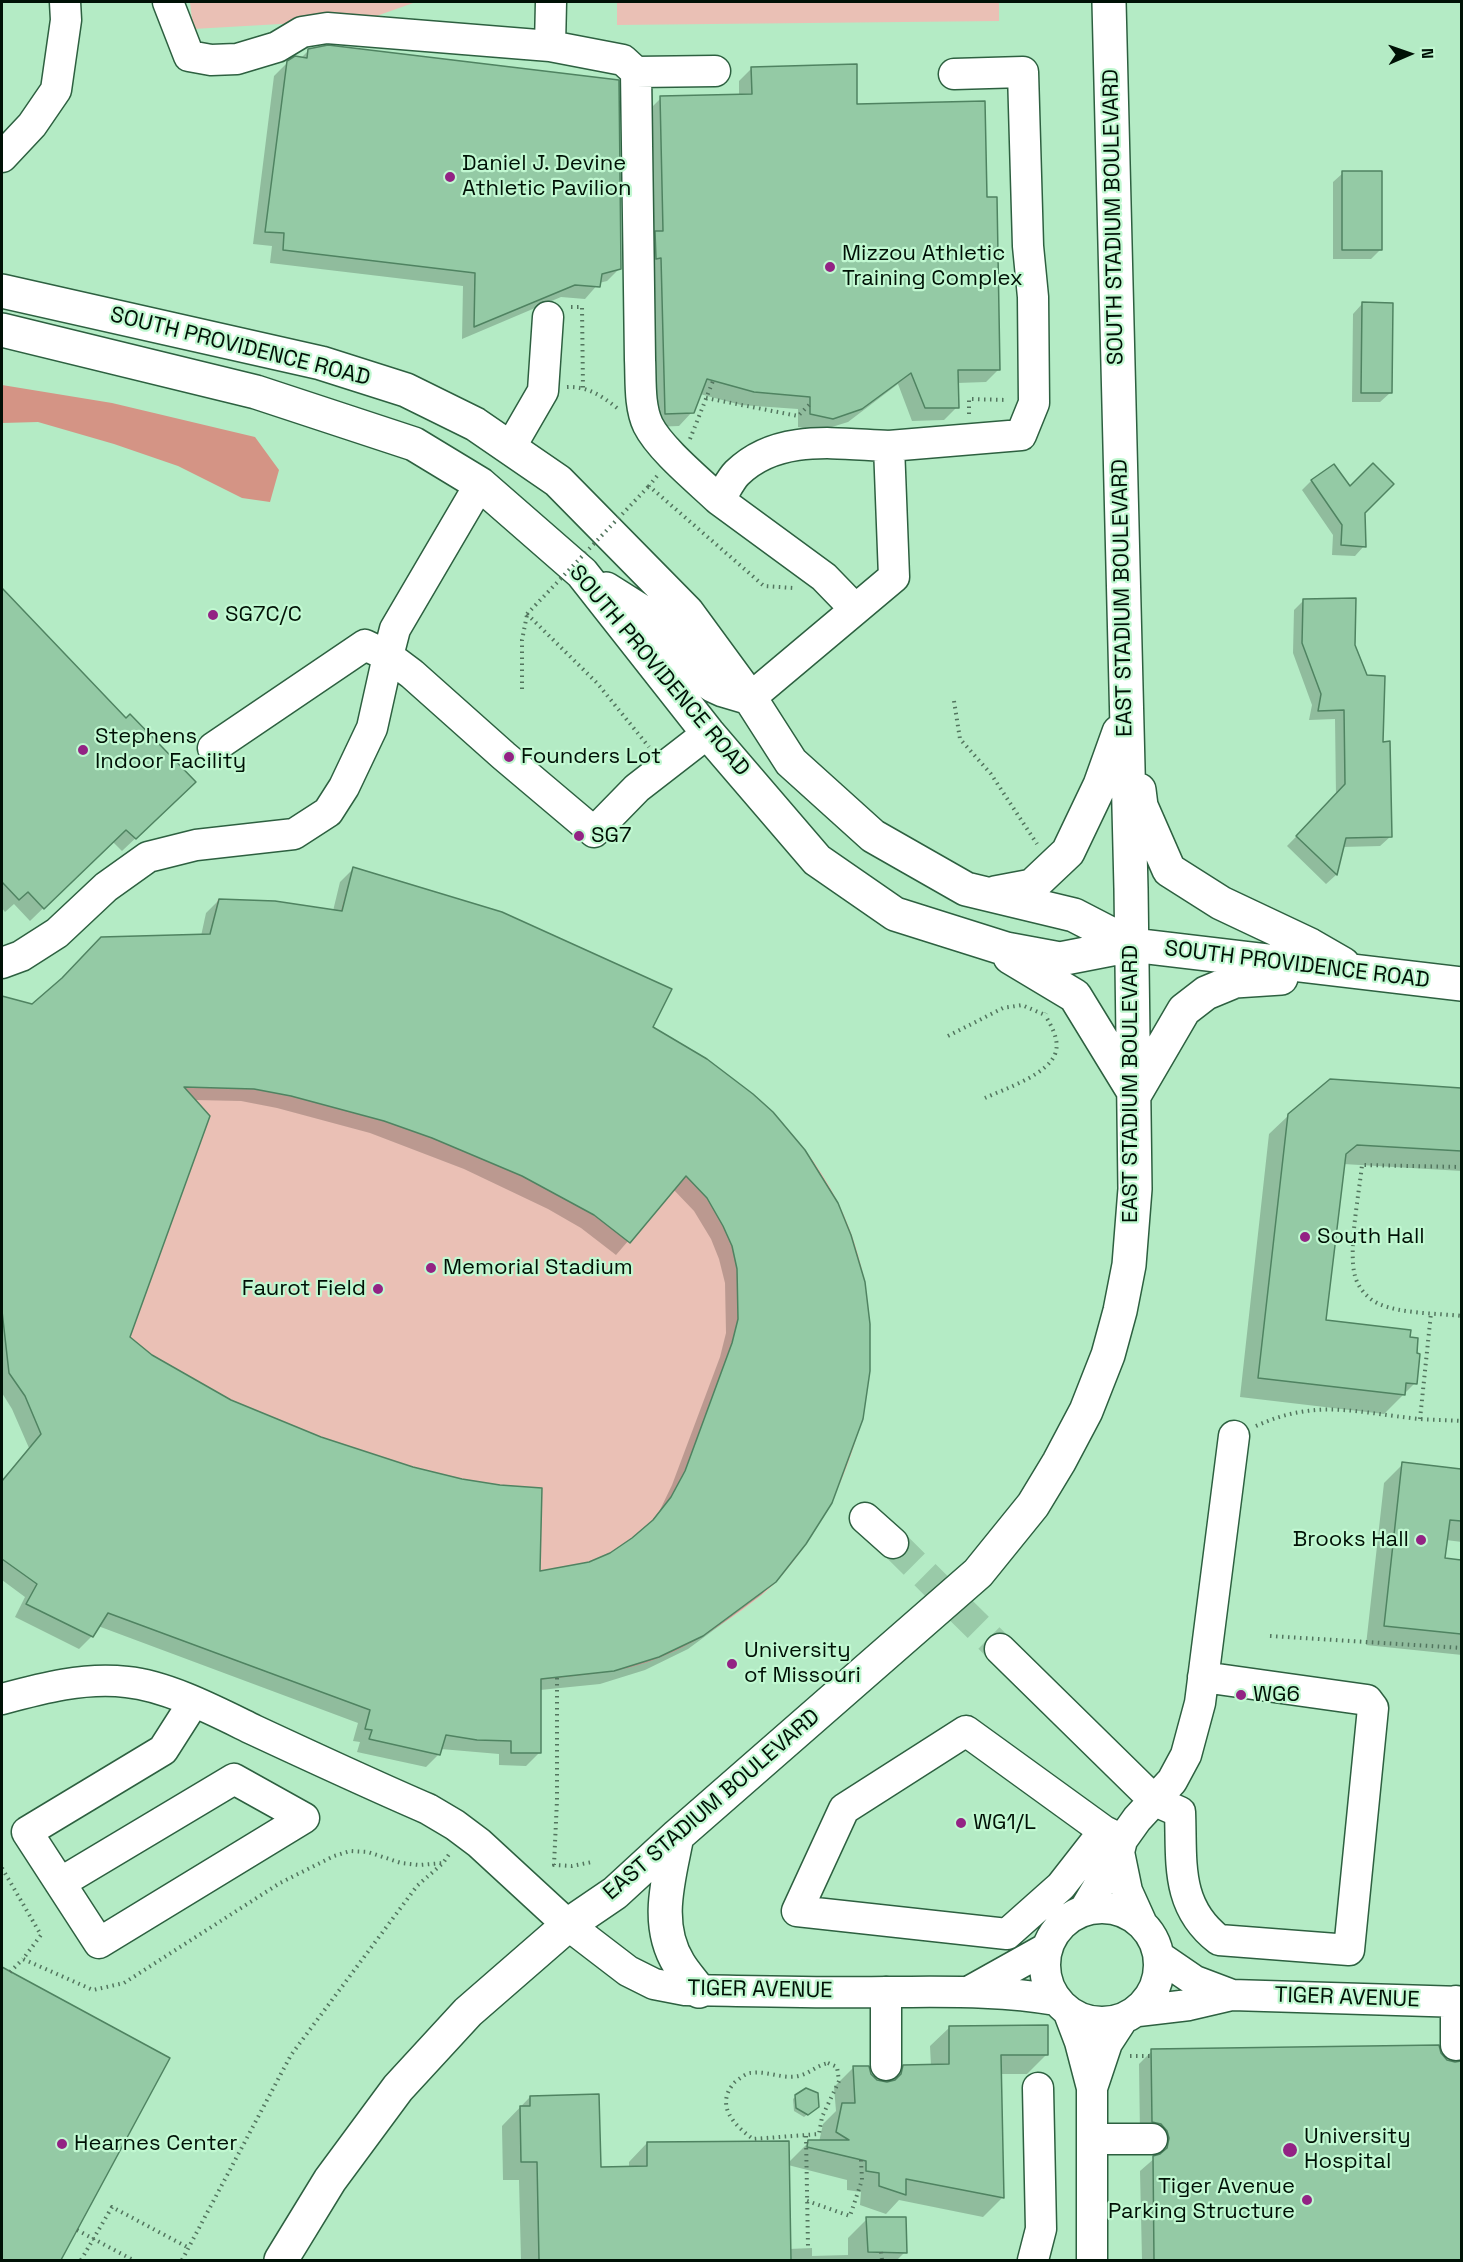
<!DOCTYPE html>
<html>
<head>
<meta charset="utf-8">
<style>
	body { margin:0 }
	#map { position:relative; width:1463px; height:2262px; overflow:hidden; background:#b4ebc5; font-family:"Space Grotesk",sans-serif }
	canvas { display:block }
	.frame { position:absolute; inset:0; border:3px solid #001106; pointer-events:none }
	.north { position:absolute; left:1379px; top:24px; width:60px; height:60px; -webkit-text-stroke:4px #c1f8d1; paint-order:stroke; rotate:88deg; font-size:16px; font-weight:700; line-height:24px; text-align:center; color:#001106 }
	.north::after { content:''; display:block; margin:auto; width:21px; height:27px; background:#001106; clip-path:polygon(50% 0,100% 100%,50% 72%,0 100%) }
</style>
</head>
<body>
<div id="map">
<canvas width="1463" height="2262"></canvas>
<div class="frame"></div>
<div class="north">N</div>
</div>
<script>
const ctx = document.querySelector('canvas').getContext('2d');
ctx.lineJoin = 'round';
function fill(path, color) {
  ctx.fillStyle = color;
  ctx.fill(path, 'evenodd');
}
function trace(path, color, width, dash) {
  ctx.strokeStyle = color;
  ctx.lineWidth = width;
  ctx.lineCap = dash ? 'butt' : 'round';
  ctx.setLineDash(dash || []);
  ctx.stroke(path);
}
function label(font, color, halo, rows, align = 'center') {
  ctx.font = font + ' "Space Grotesk",sans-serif';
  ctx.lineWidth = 4.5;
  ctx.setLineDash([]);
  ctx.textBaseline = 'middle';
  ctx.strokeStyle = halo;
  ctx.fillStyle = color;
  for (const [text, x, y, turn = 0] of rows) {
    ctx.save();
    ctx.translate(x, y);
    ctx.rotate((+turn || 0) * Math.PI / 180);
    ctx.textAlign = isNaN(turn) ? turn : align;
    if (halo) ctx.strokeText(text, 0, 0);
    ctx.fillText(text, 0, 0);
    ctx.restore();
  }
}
fill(new Path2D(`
	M190 2H416L368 19 193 29Z
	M617 2H999V21L617 25Z
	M353 867 502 912 672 989 653 1027C709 1061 765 1097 805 1150 906 1280 884 1461 778 1580 764 1596 722 1625 703 1636 677 1652 642 1667 612 1671 587 1675 562 1677 537 1680L51 1515 5 1477 41 1434 25 1396 9 1373 2 1311V996L32 1004 62 978 101 937 210 934 218 899 275 901 341 911Z`), '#eac0b5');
fill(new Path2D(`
	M2 385 112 403 255 437 279 470 270 502 242 498 178 466 114 444 38 422 2 423Z`), '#d49485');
fill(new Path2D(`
	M309 50 620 268 607 281 599 283 585 299 561 297 462 339 463 286 270 263 272 246 253 244 274 76 288 62 300 59Z
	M752 68 856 105 986 199 999 369 986 382 957 383V407L944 420 912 421 898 384 848 422 819 431 798 427V409L741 405 700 394 692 412 679 426 653 427 648 111 661 98 739 96V81Z
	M1343 173 1380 250 1371 259H1333V182Z
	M1362 304 1390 393 1380 402H1352L1353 314Z
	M1334 466 1364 513V546L1355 556 1332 555 1333 535 1302 490 1311 481Z
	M2 590 126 720 181 795 122 851 112 841 30 921 14 904 5 912 2 908Z
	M1304 600 1354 646 1382 743 1390 837 1380 846 1342 847 1336 875 1326 884 1287 846 1336 796 1335 719 1309 720 1312 705 1293 653 1294 610Z
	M353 869 651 1028 752 1095 775 1581 761 1595 688 1649 645 1670 600 1684 540 1690 539 1753 526 1766 499 1765V1754L441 1749 439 1754 426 1767 357 1752 360 1742 353 1741 358 1723 98 1626 92 1636 79 1649 15 1617 25 1597 2 1580V1480L29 1448 12 1409 2 1393V998L33 1005 201 936 206 913 219 900 333 911 340 882ZM194 1100 241 1101 277 1108 370 1133 464 1169 548 1209 581 1228 616 1255 673 1189 694 1211 711 1239 719 1259 725 1283 726 1333 720 1357 672 1485 659 1512 645 1529 611 1554 589 1564 538 1573 151 1357 128 1337Z
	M1330 1081 1462 1089V1171L1343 1164 1325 1322 1415 1383 1384 1414 1240 1397 1269 1134 1289 1115Z
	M1403 1464 1462 1470V1542L1446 1540 1444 1560 1462 1562V1655L1366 1645 1384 1483Z
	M2 1969 168 2059 59 2260H2Z
	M950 2027 1046 2055 1027 2074H1000L1002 2198 983 2217 899 2200 886 2214 860 2205 861 2192 847 2190V2180L788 2165 789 2249 812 2248V2256L848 2255V2238L867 2219 905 2252 897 2260H521L519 2180H503L502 2126 530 2097 600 2168H629V2162L647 2143 788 2163 809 2142H819L823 2124 836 2111 834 2087 854 2067 870 2075 876 2081 887 2084 904 2066H931L930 2046Z
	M1152 2051 1439 2054 1446 2061 1460 2063 1462 2059V2260H1142L1140 2171 1156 2157 1157 2152 1140 2135 1139 2064Z
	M796 2096 814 2109 804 2117 794 2111 793 2099Z`), '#0003');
const building = new Path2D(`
	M328 45 619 80 621 269 602 274 600 287 575 285 474 327 475 273 283 250 284 233 265 232 287 61 295 56 307 58 308 49Z
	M857 64V104L985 101 987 197H997L1000 370H958L959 408H925L911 373 862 409 833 419 810 414V397L754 392 707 379 694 413 665 414 661 258 656 259 655 231H663L660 96 752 94 751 67Z
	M1342 171H1382V250H1342Z
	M1362 302 1393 303 1392 393H1361Z
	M1373 463 1394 484 1365 513 1366 547 1341 545 1342 525 1311 480 1334 464 1350 486Z
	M2 588 126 718 130 714 196 782 136 839 126 830 44 909 28 892 19 900 2 882Z
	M1356 598 1355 645 1367 675 1385 676 1383 742 1390 741 1392 837 1346 838 1337 875 1296 836 1345 784 1344 710 1318 711 1321 694 1302 643 1303 599Z
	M353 867 502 912 672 989 653 1027 707 1059 753 1094 773 1112 805 1150 838 1203 851 1235 865 1282 870 1324V1371L863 1419 832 1503 806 1544 776 1582 703 1636 659 1657 614 1671 541 1679V1753H511V1741L477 1740 446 1735 440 1755 369 1739 372 1730 365 1729 370 1710 108 1613 93 1637 26 1604 37 1584 2 1559V1481L41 1434 25 1396 9 1373 2 1311V996L32 1004 62 978 101 937 210 934 219 899 275 901 342 911ZM184 1087 254 1089 291 1096 384 1121 432 1138 522 1176 594 1215 630 1243 686 1176 707 1198 723 1226 732 1246 737 1269 738 1319 732 1343 685 1471 671 1497 653 1520 632 1538 610 1553 589 1562 540 1571 542 1488 500 1485 462 1479 413 1467 321 1437 231 1400 152 1355 130 1337 210 1116Z
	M1330 1079 1461 1088V1151L1357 1145 1346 1154 1326 1320 1411 1330 1410 1337 1418 1338 1417 1353 1420 1354 1417 1384 1406 1383 1405 1395 1258 1378 1288 1114Z
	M1402 1462 1461 1469V1521L1450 1520 1445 1558 1461 1560V1634L1384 1626Z
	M2 1967 170 2058 61 2260H2Z
	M1048 2025V2055H1001L1004 2198 906 2179V2195L879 2186V2173L866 2171V2161L807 2147 808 2140H849L836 2132 842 2103H855L853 2066H869L871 2074 877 2080 887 2082 895 2080 901 2074 903 2065 949 2064V2026Z
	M1439 2045 1441 2053 1447 2060 1455 2062 1461 2061V2260H1154L1153 2156 1160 2154 1167 2148 1169 2138 1167 2131 1161 2124 1152 2122 1151 2049Z
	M806 2088 818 2093 819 2107 808 2115 796 2108 795 2095Z
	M599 2094 601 2167 647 2166V2142L789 2141 791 2260H539L537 2162H521L520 2106H530V2096Z
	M866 2217H906L907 2253 868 2252Z`);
fill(building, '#94caa5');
trace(building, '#4f8361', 1.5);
trace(new Path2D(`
	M893 1543 1000 1649`), '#99caa8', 30, [30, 15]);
const minor = new Path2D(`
	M168 2 189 56 211 60 237 59 277 47 302 32 327 28 550 46
	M551 2 550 46 623 60 636 72
	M715 71 636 72 640 360C641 380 639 406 648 425 660 449 698 480 719 500 725 492 730 480 737 473 778 433 837 444 889 446L894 577 750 698
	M2 157 32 125 56 90 66 20 65 2
	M889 446 1021 435 1034 403 1033 297 1028 246 1023 72 954 74
	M510 448 543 391 548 317
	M719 500 824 577 855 609
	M213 748 365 645 388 656 395 629 480 484
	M2 963 21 956 57 933 106 887 148 857 196 845 294 834 328 812 344 787 372 728 388 656 412 674 504 756 594 832 637 788 708 733
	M865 1518 893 1543
	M1000 1649 1155 1801 1180 1812C1182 1862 1175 1906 1219 1940L1349 1950 1373 1708 1367 1700 1203 1677
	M2 1699C43 1688 84 1677 127 1682 168 1686 217 1712 254 1730 312 1757 370 1784 428 1809L455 1825 479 1843 568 1925 628 1971 654 1984 685 1990C753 1991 820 1993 887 1992 944 1992 1000 1990 1056 2000
	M1104 1831 1061 1886 1007 1934 797 1911 844 1809 966 1731 1104 1831 1122 1840
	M1119 1852 1127 1891 1141 1922
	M60 1883 234 1779 304 1818 99 1943 27 1832 163 1750 193 1703
	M1045 1965a57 57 0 1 1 114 0a57 57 0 1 1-114 0Z
	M1085 1909 1119 1852 1122 1840 1137 1819 1172 1781 1186 1755 1200 1703 1234 1436
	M1160 1957 1195 1981 1232 1995
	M970 1991 1047 1948
	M886 1992V2065
	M1456 2001V2045
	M1138 2011 1189 2005 1232 1995 1462 2002
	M1069 2013 1080 2042 1092 2088V2260
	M1092 2088 1107 2043 1122 2020
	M1092 2139H1152
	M1033 2260 1041 2229 1038 2088`);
const major = new Path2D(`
	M2 291 321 363 406 390 475 424 558 481 687 612 750 698 791 762 873 836 966 889 1074 915 1132 945
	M2 330 256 392 414 444 480 484 582 573 708 733 817 860 895 914 1006 949 1060 959 1132 945 1462 984
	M606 589 644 613 712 685 723 690 750 698
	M1139 790 1141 806 1169 870 1221 903 1310 945 1343 964
	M995 893 1032 886 1068 852 1100 785 1119 732
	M1010 957 1075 996 1135 1094 1184 1010 1206 993 1235 981 1281 978
	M677 1836C669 1878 654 1924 679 1964 685 1974 693 1982 699 1991
	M281 2260 330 2180 398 2088 468 2012 568 1925 615 1893 677 1836 978 1573 1033 1505 1059 1462 1086 1411 1108 1355 1120 1311 1129 1265 1135 1189 1131 888 1109 2`);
trace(minor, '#2d6040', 33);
trace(major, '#2d6040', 36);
trace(new Path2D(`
	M571 307H582L583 389
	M567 387C587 386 602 396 617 408
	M706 398 798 416 810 404
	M969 414V399L1007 400
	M690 439 713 381
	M657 476 649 486 764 586 794 588
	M527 614 597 683 649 747
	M522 689V640L527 615
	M954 701 960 739 991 774 1037 844
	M948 1036 1003 1008 1022 1005 1045 1015 1046 1013
	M985 1098C1004 1089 1051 1074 1056 1051 1059 1039 1051 1025 1045 1015
	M1462 1167 1362 1165C1359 1194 1348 1250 1355 1276 1358 1288 1368 1299 1379 1304 1403 1314 1435 1313 1462 1316
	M1420 1419 1431 1313
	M1256 1426C1317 1398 1358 1413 1420 1419 1434 1420 1448 1420 1462 1421
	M1270 1636 1462 1648
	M557 1678V1800L554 1865 572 1866 592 1862
	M2 1868 41 1935 23 1959 93 1990 124 1983 280 1883 334 1856 350 1851 368 1852 401 1863 419 1865 443 1863
	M10 1972 23 1959
	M1130 2056H1152
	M828 2063 837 2067 839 2081 822 2117 819 2134 753 2139C734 2125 714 2105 735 2082 739 2079 746 2073 751 2073 768 2070 785 2081 802 2075 811 2072 818 2065 828 2063Z
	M806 2136 808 2247
	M807 2201 850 2216 862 2180 861 2160
	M77 2230 133 2260
	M881 2252 882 2260
	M81 2260 112 2207 189 2248
	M182 2260 291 2055 417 1886 443 1863 450 1853`), '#52755e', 4, [1.5, 4.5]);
trace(minor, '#fff', 30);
trace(major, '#fff', 33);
trace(new Path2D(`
	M527 614 649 486`), '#52755e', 4, [1.5, 4.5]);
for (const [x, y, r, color] of [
	[450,177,6,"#932384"],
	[830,267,6,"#932384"],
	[213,615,6,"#932384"],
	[83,750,6,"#932384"],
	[509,757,6,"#932384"],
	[579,836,6,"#932384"],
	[1305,1237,6,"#932384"],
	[431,1268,6,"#932384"],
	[378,1289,6,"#932384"],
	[1421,1540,6,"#932384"],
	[732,1664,6,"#932384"],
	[1241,1695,6,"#932384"],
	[961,1823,6,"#932384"],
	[62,2144,6,"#932384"],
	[1290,2150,8,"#932384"],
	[1307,2200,6,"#932384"]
]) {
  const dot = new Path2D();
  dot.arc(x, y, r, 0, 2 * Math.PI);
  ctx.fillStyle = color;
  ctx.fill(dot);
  trace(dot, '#c1f8d1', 2);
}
label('22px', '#001106', '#c1f8d1', [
	["Daniel J. Devine",462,164],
	["Athletic Pavilion",462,189],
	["Mizzou Athletic",842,254],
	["Training Complex",842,279],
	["SG7C/C",225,615],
	["Stephens",95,737],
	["Indoor Facility",95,762],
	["Founders Lot",521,757],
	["SG7",591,836],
	["South Hall",1317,1237],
	["Memorial Stadium",443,1268],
	["Faurot Field",366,1289,"right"],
	["Brooks Hall",1409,1540,"right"],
	["University",744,1651],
	["of Missouri",744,1676],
	["WG6",1253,1695],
	["WG1/L",973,1823],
	["University",1304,2137],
	["Hospital",1304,2162],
	["Hearnes Center",74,2144],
	["Tiger Avenue",1295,2187,"right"],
	["Parking Structure",1295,2212,"right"]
], 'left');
label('22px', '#001106', '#c1f8d1', [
	["SOUTH STADIUM BOULEVARD",1114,217,-91],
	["SOUTH PROVIDENCE ROAD",240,347,14],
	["EAST STADIUM BOULEVARD",1123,598,-91],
	["SOUTH PROVIDENCE ROAD",659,671,50],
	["SOUTH PROVIDENCE ROAD",1297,965,7],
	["EAST STADIUM BOULEVARD",1131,1084,-90],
	["EAST STADIUM BOULEVARD",712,1805,-41],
	["TIGER AVENUE",760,1990,1],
	["TIGER AVENUE",1347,1998,2]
]);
</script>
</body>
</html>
